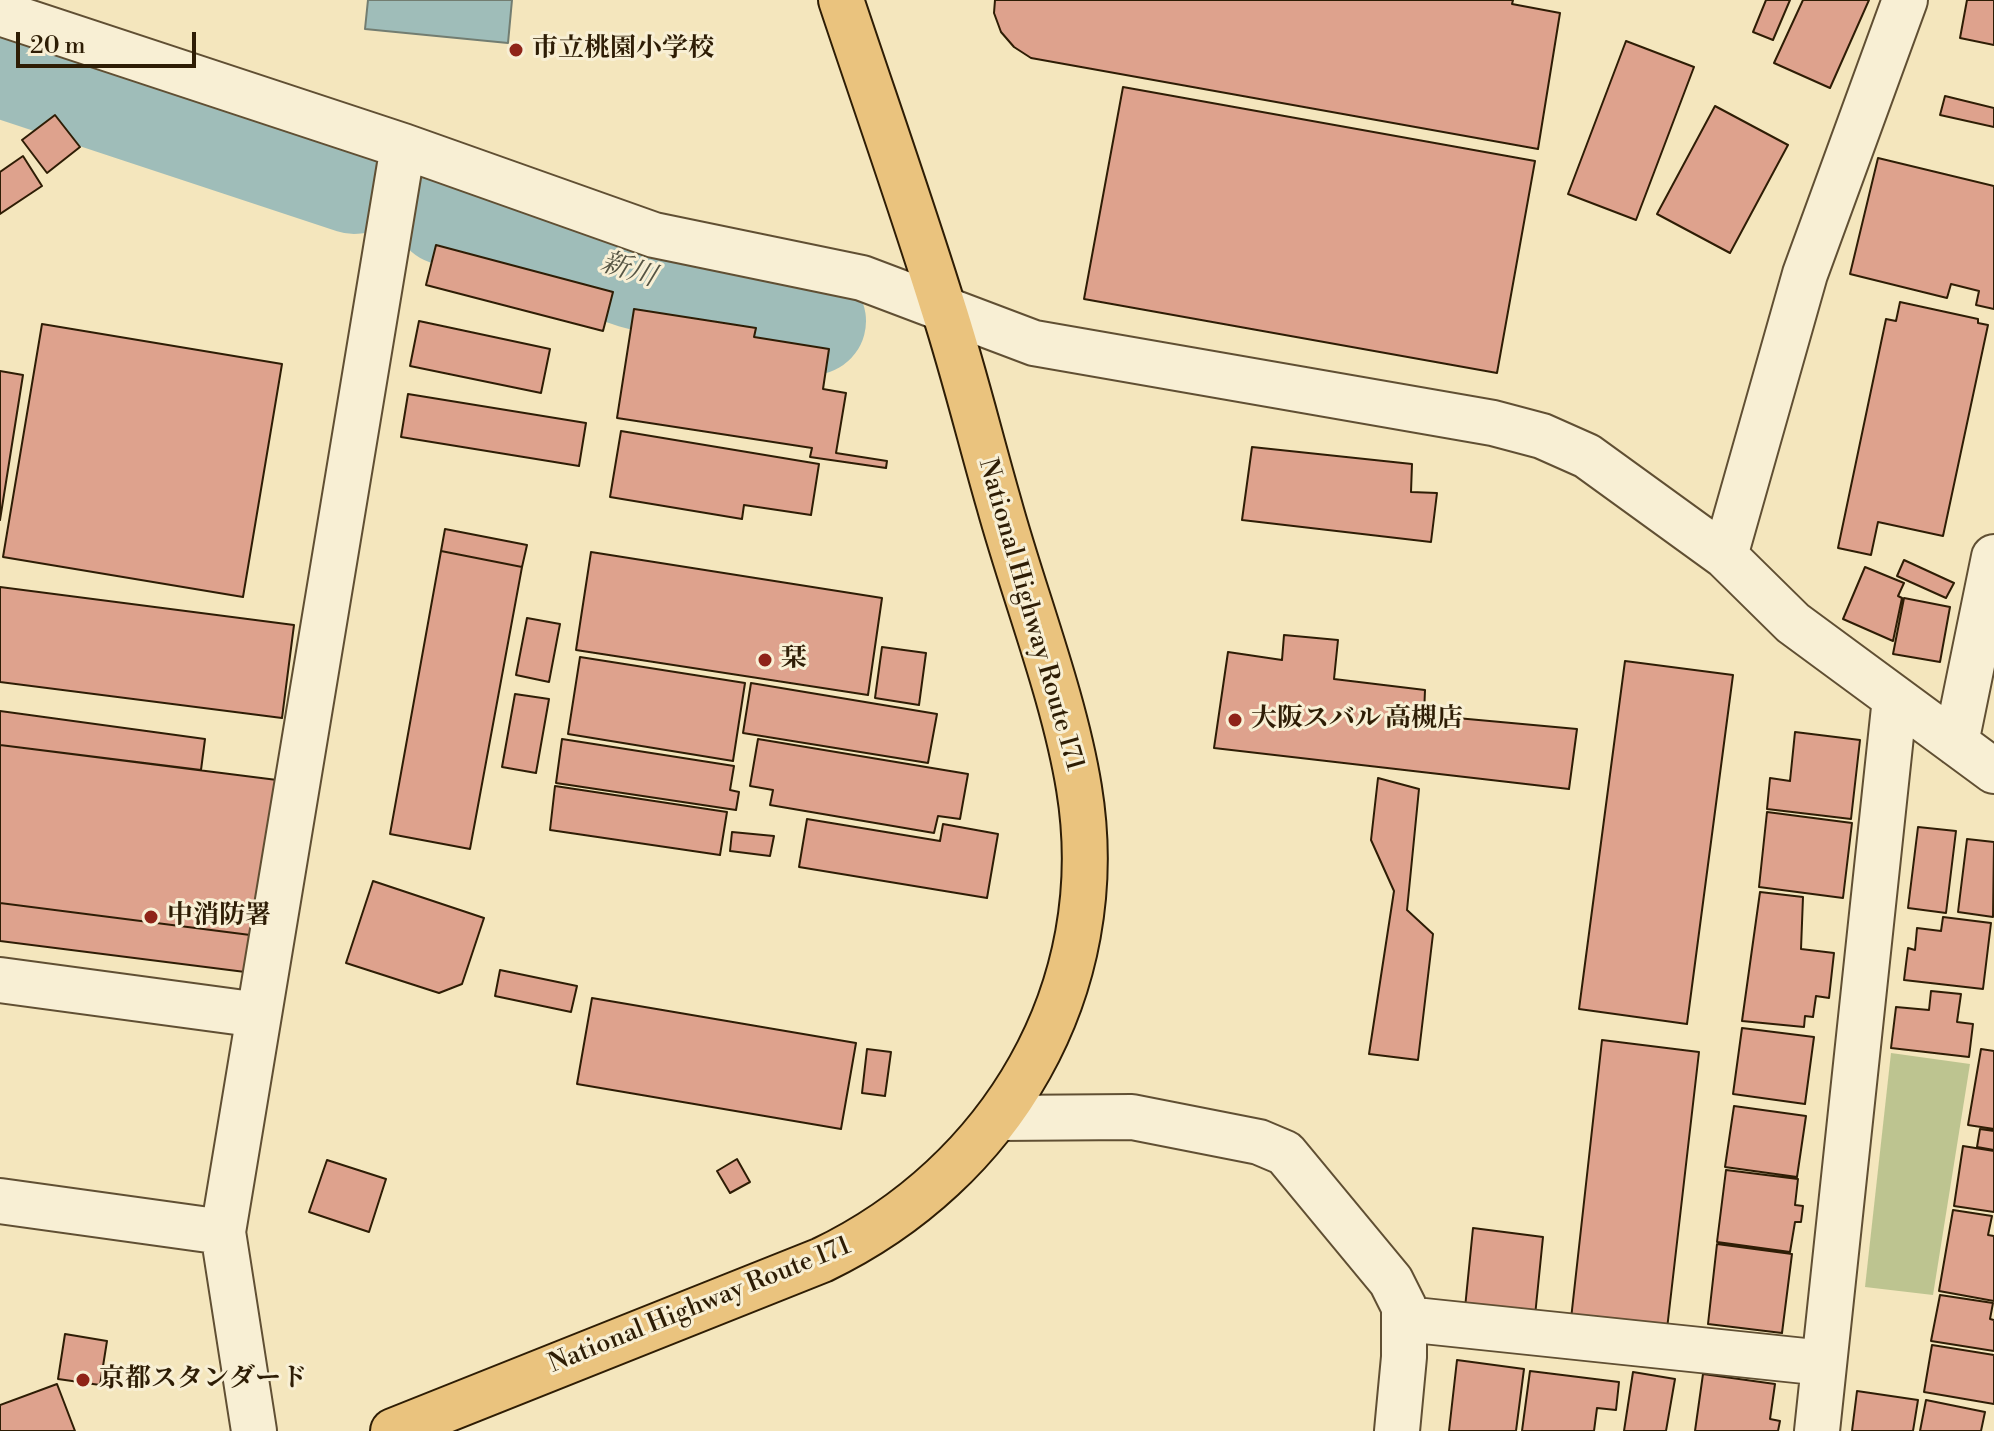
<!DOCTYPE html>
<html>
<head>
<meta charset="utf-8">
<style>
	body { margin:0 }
	#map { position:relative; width:1994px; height:1431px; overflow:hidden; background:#f4e6bd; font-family:"Libre Bodoni",serif }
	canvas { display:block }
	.scale { position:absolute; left:16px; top:32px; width:180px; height:36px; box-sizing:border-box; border:4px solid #2e1d05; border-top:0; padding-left:10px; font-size:24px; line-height:28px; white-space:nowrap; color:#2e1d05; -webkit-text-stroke:6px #f8efd4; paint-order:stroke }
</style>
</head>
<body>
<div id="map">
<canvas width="1994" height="1431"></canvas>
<div class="scale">20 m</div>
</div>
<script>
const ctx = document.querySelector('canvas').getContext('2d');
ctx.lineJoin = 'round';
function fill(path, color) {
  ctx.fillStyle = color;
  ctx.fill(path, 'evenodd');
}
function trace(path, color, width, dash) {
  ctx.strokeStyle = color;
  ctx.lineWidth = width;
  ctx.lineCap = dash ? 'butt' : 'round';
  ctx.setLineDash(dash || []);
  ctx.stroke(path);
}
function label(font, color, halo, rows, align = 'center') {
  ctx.font = font + ' "Libre Bodoni","Noto Serif JP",serif';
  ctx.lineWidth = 6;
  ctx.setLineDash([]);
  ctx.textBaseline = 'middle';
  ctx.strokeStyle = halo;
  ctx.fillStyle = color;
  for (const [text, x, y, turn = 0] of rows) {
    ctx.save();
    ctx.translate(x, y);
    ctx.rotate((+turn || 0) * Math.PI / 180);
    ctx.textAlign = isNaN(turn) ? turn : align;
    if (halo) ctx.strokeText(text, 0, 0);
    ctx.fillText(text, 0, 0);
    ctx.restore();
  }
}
fill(new Path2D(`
	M1891 1053 1970 1064 1933 1295 1865 1287Z`), '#bdc490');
const water = new Path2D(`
	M368 0H512L508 43 365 29Z`);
fill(water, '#9fbdb9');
trace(water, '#727d71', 2);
trace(new Path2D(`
	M0 63 354 180
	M447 211 636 275 812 321`), '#9fbdb9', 108);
const building = new Path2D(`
	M995 0H1513L1512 4 1560 13 1538 149 1031 58 1014 47 1001 32 994 13Z
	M1766 0H1790L1773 40 1753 32Z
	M1803 0H1869L1830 88 1774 63Z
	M1967 0H1994V45L1960 38Z
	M1626 41 1694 67 1636 220 1568 194Z
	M1123 87 1535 161 1497 373 1084 299Z
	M1945 96 1994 108V127L1940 115Z
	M1715 106 1788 145 1730 253 1657 214Z
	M55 115 80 147 47 173 22 140Z
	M23 156 42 186 0 214V172Z
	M1878 158 1994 186V309L1976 305 1979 291 1951 284 1947 298 1850 274Z
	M436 245 613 292 603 331 426 285Z
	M1900 302 1978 319V323L1988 325 1943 536 1878 522 1871 555 1838 548 1886 319 1896 321Z
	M634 309 756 328 754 337 829 349 823 389 846 393 836 453 887 461 886 468 810 457 812 448 617 418Z
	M419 321 550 349 541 393 410 366Z
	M42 324 282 364 243 597 3 557Z
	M0 371 23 375 0 520Z
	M408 394 586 423 579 466 401 437Z
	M621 431 819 464 811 515 744 505 742 519 610 497Z
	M1252 447 1412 464 1411 492 1437 493 1431 542 1242 520Z
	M445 529 527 545 522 567 441 551Z
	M441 551 522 567 470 849 390 834Z
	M591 552 882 598 868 695 576 650Z
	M1904 560 1954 583 1946 598 1897 576Z
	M1865 567 1904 583 1898 596 1902 598 1893 641 1843 619Z
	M0 587 294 625 282 718 0 682Z
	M1904 598 1950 607 1940 662 1893 654Z
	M527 618 560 624 549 682 516 675Z
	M1284 635 1338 640 1334 679 1425 690 1424 715 1577 729 1569 789 1214 748 1228 652 1282 660Z
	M882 647 926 653 919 705 875 698Z
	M580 657 745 683 733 761 568 734Z
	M1625 661 1733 675 1687 1024 1579 1009Z
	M751 683 937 714 928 763 743 733Z
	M515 694 549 699 536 773 502 767Z
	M0 711 205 739 201 770 0 745Z
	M1795 732 1860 740 1851 819 1767 809 1770 778 1790 781Z
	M562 739 734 766 730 790 739 792 736 810 556 783Z
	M758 739 968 774 960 819 938 816 934 833 770 805 773 790 750 786Z
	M0 745 277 780 258 936 0 903Z
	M1378 778 1419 789 1407 910 1433 934 1418 1060 1369 1054 1394 891 1371 840Z
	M555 786 727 812 720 855 550 830Z
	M1767 812 1852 823 1843 898 1759 887Z
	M807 819 940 841 943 824 998 834 987 898 799 867Z
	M1918 827 1956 831 1946 913 1908 908Z
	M732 832 774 836 770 856 730 851Z
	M1967 839 1994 842 1993 917 1958 912Z
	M373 881 484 918 462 984 439 993 346 963Z
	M1760 892 1803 897 1801 949 1834 953 1829 998 1816 996 1813 1017 1805 1016 1804 1027 1742 1021Z
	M0 903 258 936 253 973 0 941Z
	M1943 917 1991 923 1983 989 1904 980 1908 948 1915 950 1917 928 1941 931Z
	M500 970 577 986 571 1012 495 996Z
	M1931 991 1961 994 1957 1022 1973 1024 1969 1057 1891 1048 1896 1007 1929 1010Z
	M592 998 856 1043 841 1129 577 1084Z
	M1742 1028 1814 1037 1805 1104 1733 1094Z
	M1602 1040 1699 1052 1667 1329 1571 1319Z
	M867 1049 891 1052 885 1096 862 1093Z
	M1981 1049 1994 1051V1129L1968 1125Z
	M1734 1106 1806 1116 1797 1177 1725 1167Z
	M1980 1129 1994 1131V1150L1977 1147Z
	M1963 1146 1994 1151V1212L1954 1206Z
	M737 1159 750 1182 730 1193 717 1171Z
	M327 1160 386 1179 369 1232 309 1212Z
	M1726 1170 1798 1179 1795 1205 1803 1206 1801 1222H1795L1790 1252 1717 1242Z
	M1953 1210 1992 1216 1988 1235 1994 1236V1301L1939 1291Z
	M1473 1228 1543 1237 1535 1316 1465 1308Z
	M1717 1244 1792 1254 1782 1333 1708 1324Z
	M1940 1295 1993 1303 1990 1319 1994 1320V1351L1931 1341Z
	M65 1334 107 1341 100 1385 58 1379Z
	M1932 1345 1994 1355V1404L1924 1392Z
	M1457 1360 1524 1369 1516 1431H1449Z
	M1530 1371 1619 1382 1616 1410 1597 1408 1594 1431H1522Z
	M1633 1372 1675 1379 1666 1431H1624Z
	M1703 1374 1775 1384 1770 1419 1780 1421 1778 1431H1695Z
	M57 1384 75 1431H0V1405Z
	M1857 1391 1918 1400 1913 1431H1852Z
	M1926 1400 1985 1412 1981 1431H1920Z`);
fill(building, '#dea28d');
trace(building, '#2e1d05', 2);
const minor = new Path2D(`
	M0 13 403 146 654 235 862 278 1034 343 1493 423 1542 436 1587 456 1725 556 1793 623 1994 771
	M1725 556 1805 274 1905 0
	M1956 743 1994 557
	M0 980 259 1015
	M999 1118 1132 1117 1259 1142 1285 1153 1391 1281 1404 1307V1357L1397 1431
	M0 1201 223 1232
	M1405 1319 1824 1363
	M254 1431 223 1232 403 146
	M1817 1431 1895 698`);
const highway = new Path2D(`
	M393 1431 822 1260C1001 1174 1112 989 1079 788 1064 696 1024 595 999 504 980 438 964 372 943 307 911 204 875 102 841 0`);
trace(minor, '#604f33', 48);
trace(highway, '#2e1d05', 48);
trace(minor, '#f8efd4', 44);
trace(highway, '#eac37e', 44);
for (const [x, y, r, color] of [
	[516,50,8,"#8f2418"],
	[765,660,8,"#8f2418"],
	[1235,720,8,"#8f2418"],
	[151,917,8,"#8f2418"],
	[83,1380,8,"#8f2418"]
]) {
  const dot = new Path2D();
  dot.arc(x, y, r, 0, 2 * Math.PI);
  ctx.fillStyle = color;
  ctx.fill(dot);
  trace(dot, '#f8efd4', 3);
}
label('bold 26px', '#2e1d05', '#f8efd4', [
	["市立桃園小学校",532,50],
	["栞",781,660],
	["大阪スバル 高槻店",1251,720],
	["中消防署",167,917],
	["京都スタンダード",99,1380]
], 'left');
label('26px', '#2e1d05', '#f8efd4', [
	["National Highway Route 171",1030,615,74],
	["National Highway Route 171",700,1306,-22]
]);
label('italic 28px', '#565544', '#f8efd4', [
	["新川",628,271,17]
]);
</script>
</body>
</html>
